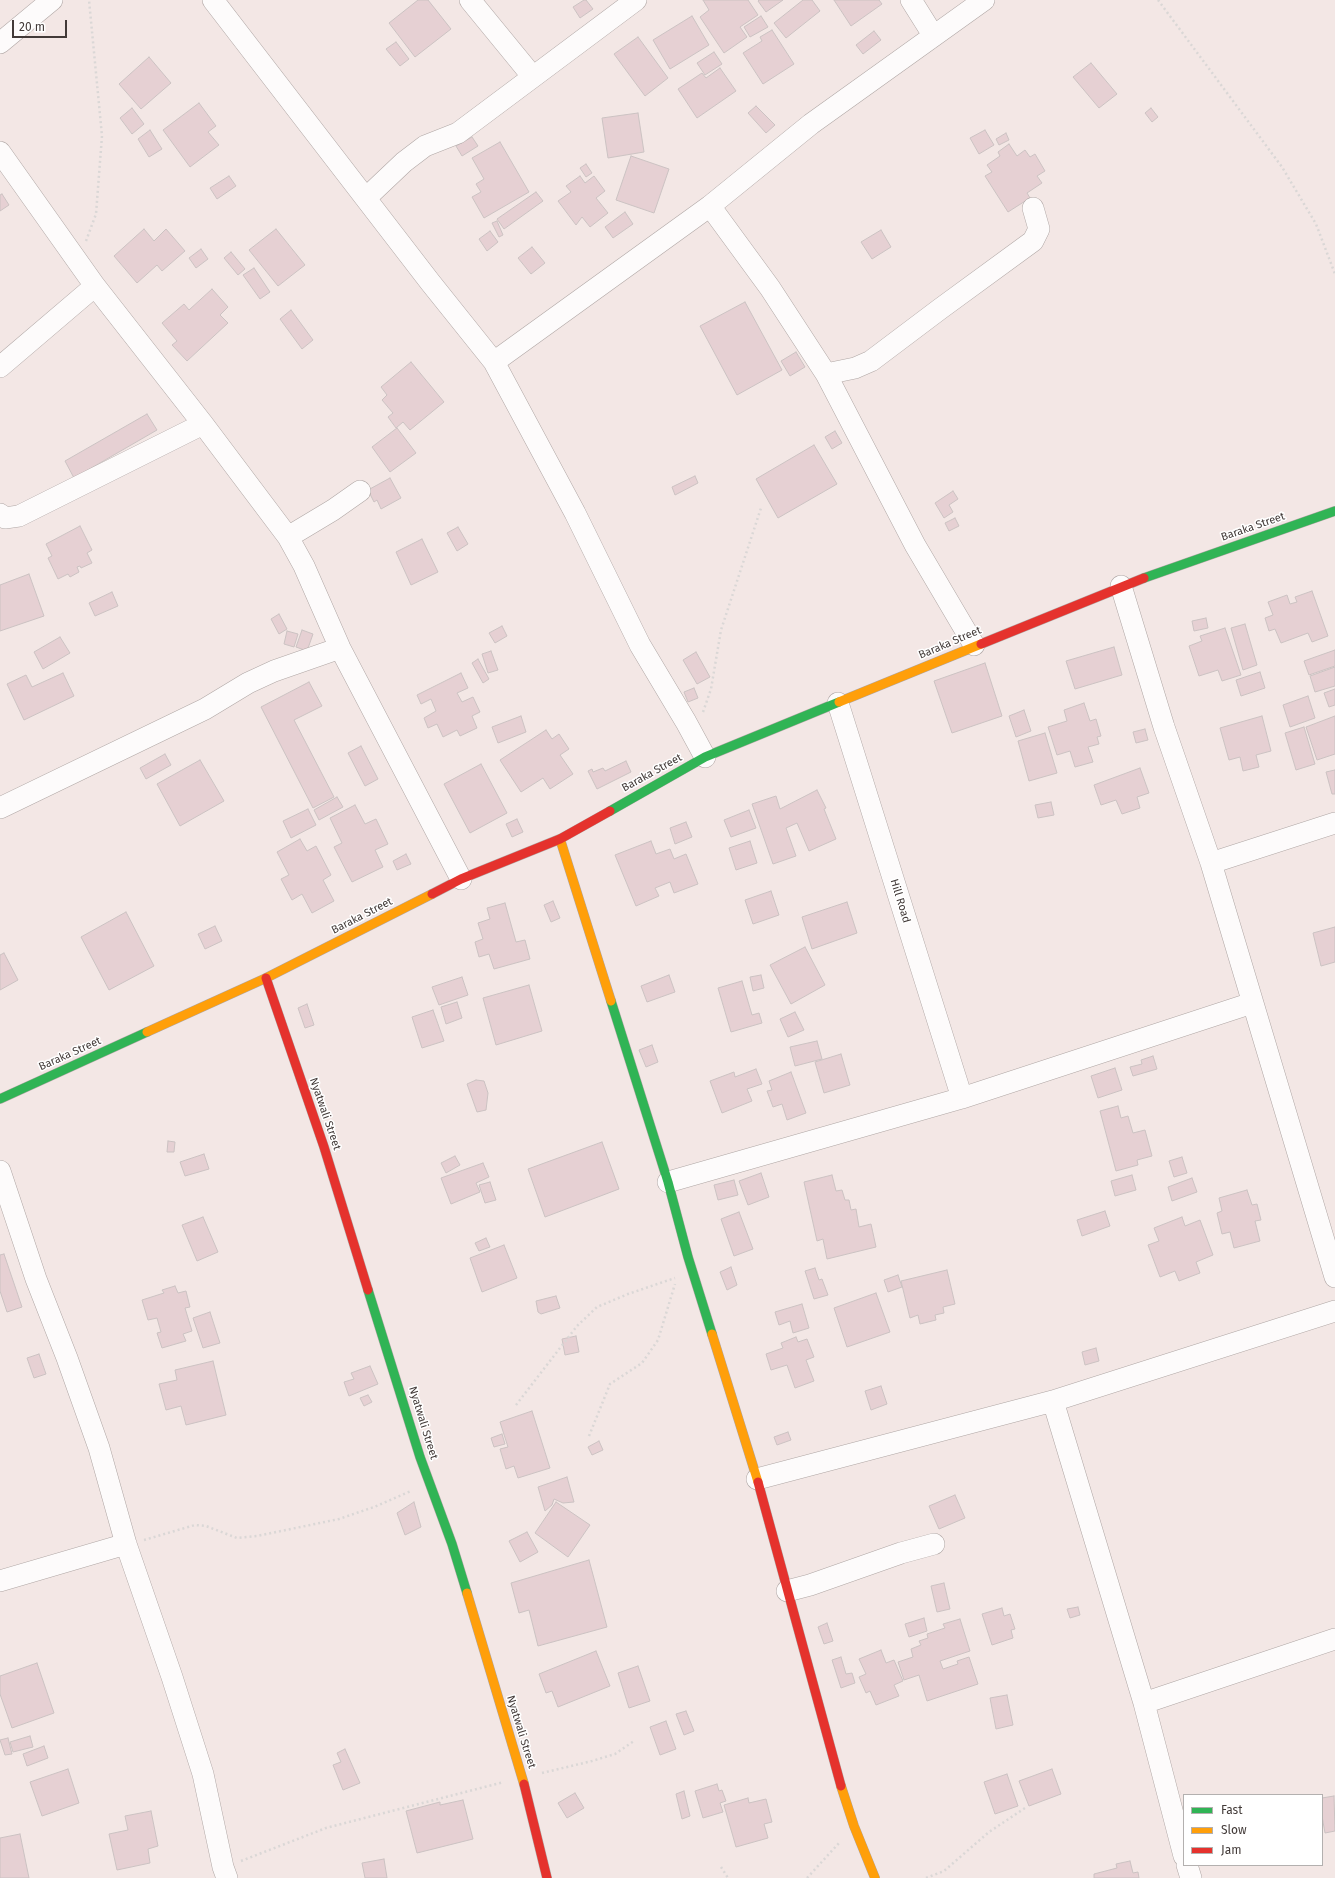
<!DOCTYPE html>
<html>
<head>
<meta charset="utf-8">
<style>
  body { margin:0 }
  #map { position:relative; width:1335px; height:1878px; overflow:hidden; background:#f3e7e5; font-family:"Fira Sans",sans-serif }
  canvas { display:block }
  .legend { position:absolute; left:1183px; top:1794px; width:140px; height:72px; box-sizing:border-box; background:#fff; border:1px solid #b3b0af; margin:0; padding:5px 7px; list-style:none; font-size:12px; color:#423a38 }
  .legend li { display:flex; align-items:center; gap:8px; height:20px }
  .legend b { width:20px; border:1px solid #b3b0af }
  .scale { position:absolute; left:12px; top:20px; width:55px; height:18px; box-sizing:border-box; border:2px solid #423a38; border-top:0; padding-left:5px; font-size:12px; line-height:14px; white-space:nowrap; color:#423a38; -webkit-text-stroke:3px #fff; paint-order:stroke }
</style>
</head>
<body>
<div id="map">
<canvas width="1335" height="1878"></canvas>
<ul class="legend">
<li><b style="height:5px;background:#30b455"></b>Fast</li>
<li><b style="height:5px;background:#ff9f0a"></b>Slow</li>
<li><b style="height:5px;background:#e5322d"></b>Jam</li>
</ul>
<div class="scale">20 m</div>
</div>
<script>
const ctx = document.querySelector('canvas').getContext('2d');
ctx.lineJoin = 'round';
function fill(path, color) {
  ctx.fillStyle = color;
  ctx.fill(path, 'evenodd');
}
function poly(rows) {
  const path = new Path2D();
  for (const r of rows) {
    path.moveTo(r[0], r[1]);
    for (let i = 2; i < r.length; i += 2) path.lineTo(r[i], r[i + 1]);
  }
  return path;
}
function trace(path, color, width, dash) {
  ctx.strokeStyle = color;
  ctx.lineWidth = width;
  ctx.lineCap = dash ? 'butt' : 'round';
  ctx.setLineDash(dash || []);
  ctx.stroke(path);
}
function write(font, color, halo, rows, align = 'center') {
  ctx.font = font + ' "Fira Sans",sans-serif';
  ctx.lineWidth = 3;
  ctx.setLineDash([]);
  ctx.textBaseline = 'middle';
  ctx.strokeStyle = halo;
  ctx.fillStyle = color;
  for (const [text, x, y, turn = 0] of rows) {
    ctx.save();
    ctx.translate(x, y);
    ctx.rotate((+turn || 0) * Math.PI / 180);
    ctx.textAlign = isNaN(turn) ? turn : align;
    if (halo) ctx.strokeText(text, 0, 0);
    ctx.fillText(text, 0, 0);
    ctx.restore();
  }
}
const building = poly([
  [418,0,428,0,451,29,415,57,389,23,418,0],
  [584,0,586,0,593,9,580,18,573,7,584,0],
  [703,0,748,0,758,15,740,27,747,37,724,53,700,17,709,10,703,0],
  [759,0,783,0,766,12,758,1,759,0],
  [803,0,812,0,820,11,786,38,774,23,803,0],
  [834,0,879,0,882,4,851,26,834,0],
  [692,16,709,45,670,69,653,40,692,16],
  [761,16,768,27,750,37,744,27,761,16],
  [772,30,794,64,763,84,743,53,762,41,760,37,772,30],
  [874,31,881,40,863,54,856,45,874,31],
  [638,37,668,78,645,96,614,54,638,37],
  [396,42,409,59,400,66,386,49,396,42],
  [714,52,722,64,705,75,697,63,714,52],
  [149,57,171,83,141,109,119,84,149,57],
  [1091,63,1117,94,1099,108,1073,77,1091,63],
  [720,68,736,91,697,118,678,89,702,73,706,78,720,68],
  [199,103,216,126,208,132,219,145,190,167,163,130,199,103],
  [756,106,775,125,766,133,748,113,756,106],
  [132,108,144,124,132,134,120,118,132,108],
  [1151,108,1158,117,1152,122,1145,113,1151,108],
  [638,113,644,152,608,158,602,118,638,113],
  [150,130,162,149,149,157,138,139,150,130],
  [985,130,994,145,979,154,970,138,985,130],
  [1006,133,1009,140,999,145,996,139,1006,133],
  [472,137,478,146,462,156,456,146,472,137],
  [500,142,529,192,484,218,472,197,481,192,476,184,484,179,472,158,500,142],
  [1009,144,1017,156,1025,150,1030,157,1035,154,1045,171,1037,176,1042,183,1027,193,1030,198,1008,212,985,176,992,172,987,165,1000,156,998,152,1009,144],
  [631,156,669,169,654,213,616,200,631,156],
  [586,164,592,173,586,177,580,168,586,164],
  [229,176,236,186,217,199,210,188,229,176],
  [580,176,585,183,594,176,605,191,596,198,608,213,590,227,582,217,576,225,558,201,571,192,566,186,580,176],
  [536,192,543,201,504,229,497,219,536,192],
  [2,194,9,205,0,211,0,195,2,194],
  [625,212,633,224,613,238,605,227,625,212],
  [497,221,503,235,499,237,492,223,497,221],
  [144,229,154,241,166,229,185,251,162,271,157,265,137,283,114,256,144,229],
  [276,229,305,265,278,286,249,250,276,229],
  [881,230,891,247,872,259,861,242,881,230],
  [490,231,498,242,487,251,479,239,490,231],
  [532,247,545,263,531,274,518,258,532,247],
  [201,249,208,259,196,268,189,258,201,249],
  [231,252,245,269,238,275,224,258,231,252],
  [254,268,270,292,260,299,243,275,254,268],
  [212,289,228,307,220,315,228,323,187,361,172,345,177,341,162,323,184,304,189,310,212,289],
  [745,302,782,370,737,395,700,326,745,302],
  [291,310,313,340,302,349,280,319,291,310],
  [796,352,805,367,790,376,781,361,796,352],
  [411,362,444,402,410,430,403,422,396,428,388,417,393,413,382,400,387,395,381,387,411,362],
  [147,414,157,430,74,478,65,461,147,414],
  [397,428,416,453,390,472,372,447,397,428],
  [835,431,842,443,832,449,825,437,835,431],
  [814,445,837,484,778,518,756,479,814,445],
  [695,476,698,483,675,495,672,487,695,476],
  [390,478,401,498,381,509,377,500,374,502,368,490,390,478],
  [953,491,958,499,949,505,953,512,944,518,935,503,953,491],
  [955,518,959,526,949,531,945,523,955,518],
  [80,526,92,550,87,553,92,563,81,568,80,566,77,567,79,572,70,577,68,574,58,579,48,558,52,556,46,544,80,526],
  [458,527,468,544,457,551,447,533,458,527],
  [422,539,438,572,411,585,396,552,422,539],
  [29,574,44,616,0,631,0,585,29,574],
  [1312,591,1328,636,1312,642,1308,633,1281,643,1275,629,1269,631,1265,618,1273,615,1268,602,1287,595,1290,604,1297,602,1295,597,1312,591],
  [112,592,118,606,95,616,89,603,112,592],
  [279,614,287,629,279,634,271,619,279,614],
  [1206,618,1208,628,1194,631,1192,621,1206,618],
  [1245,624,1257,665,1243,670,1231,628,1245,624],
  [502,626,507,636,495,643,489,633,502,626],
  [1225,628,1241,675,1222,681,1218,670,1199,676,1189,646,1202,641,1200,636,1225,628],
  [302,630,313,634,307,651,296,647,302,630],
  [287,631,298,634,294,647,284,644,287,631],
  [60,637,70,653,43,669,34,652,60,637],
  [1114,647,1122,675,1075,689,1066,661,1114,647],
  [1335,650,1335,666,1309,675,1304,661,1335,650],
  [491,651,498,670,488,673,482,654,491,651],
  [696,652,710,677,697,684,683,660,696,652],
  [478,659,489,679,483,683,472,663,478,659],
  [985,663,1002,716,952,733,934,681,985,663],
  [1335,667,1335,686,1315,692,1310,676,1335,667],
  [1260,672,1265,688,1241,696,1236,680,1260,672],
  [63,673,74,696,24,720,7,684,26,675,32,687,63,673],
  [461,673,468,688,457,693,462,702,473,697,480,712,472,716,477,728,460,736,457,730,443,737,437,724,428,728,424,718,436,711,431,699,421,704,417,695,461,673],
  [309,682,322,706,294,720,334,797,313,808,261,707,309,682],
  [694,688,698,698,688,702,684,692,694,688],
  [1335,689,1335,705,1329,707,1324,693,1335,689],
  [1308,696,1315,718,1290,727,1283,705,1308,696],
  [1084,703,1090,721,1096,719,1101,736,1097,737,1099,744,1088,747,1093,762,1075,767,1070,751,1057,755,1048,727,1067,721,1064,710,1084,703],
  [1024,710,1031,731,1016,737,1009,716,1024,710],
  [521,716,526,732,498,743,492,727,521,716],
  [1262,716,1271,751,1256,755,1259,767,1243,771,1240,757,1229,760,1220,728,1262,716],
  [1335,716,1335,754,1317,760,1306,727,1335,716],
  [1304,727,1315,764,1296,770,1285,733,1304,727],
  [1145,729,1148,740,1136,743,1133,732,1145,729],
  [546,730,552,739,559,734,569,749,560,755,573,774,550,789,543,778,521,792,500,760,546,730],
  [1045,733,1057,773,1029,781,1018,741,1045,733],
  [361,746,378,779,365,786,348,753,361,746],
  [165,754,171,765,146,779,140,768,165,754],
  [200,760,224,801,180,826,157,784,200,760],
  [626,761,631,772,597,789,588,771,592,769,593,772,603,768,605,771,626,761],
  [481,764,507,813,470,833,444,784,481,764],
  [1140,768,1149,793,1137,797,1140,808,1122,814,1116,800,1101,805,1094,785,1140,768],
  [1335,770,1335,794,1332,794,1326,772,1335,770],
  [817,790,826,808,824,809,836,839,809,851,797,823,786,828,796,856,773,864,752,804,776,796,780,809,817,790],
  [337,797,343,807,319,820,314,810,337,797],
  [1051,802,1054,815,1038,818,1035,805,1051,802],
  [355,805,365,824,376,819,388,844,375,850,383,867,352,882,334,847,342,843,330,818,355,805],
  [308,809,316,825,291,838,283,821,308,809],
  [749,810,756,828,731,837,724,820,749,810],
  [517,819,523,832,512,837,506,824,517,819],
  [686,822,692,837,675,844,670,828,686,822],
  [300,839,307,851,316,846,331,875,323,880,334,901,312,913,302,894,292,900,281,879,289,875,277,852,300,839],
  [651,841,656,854,670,849,674,859,686,854,698,884,674,893,670,882,655,888,659,896,636,906,615,855,651,841],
  [750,841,757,863,736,870,729,848,750,841],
  [406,854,411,864,397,870,393,861,406,854],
  [771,891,779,915,753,924,745,900,771,891],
  [553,901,560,918,551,922,544,905,553,901],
  [847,902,857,933,812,949,802,917,847,902],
  [505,903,516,942,525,940,530,959,494,969,489,954,479,957,475,942,483,939,478,923,490,919,487,908,505,903],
  [126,912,154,966,109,990,81,937,126,912],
  [215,926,222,941,205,949,198,934,215,926],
  [1335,927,1335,962,1321,966,1313,933,1335,927],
  [805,947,825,985,791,1004,770,965,805,947],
  [4,953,18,980,0,990,0,955,4,953],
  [669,975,675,992,647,1002,641,986,669,975],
  [761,975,764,988,753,991,750,977,761,975],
  [462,977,468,995,439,1005,432,987,462,977],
  [742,981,752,1015,759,1013,762,1023,731,1032,718,988,742,981],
  [529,985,542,1031,496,1045,483,998,529,985],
  [457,1002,462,1018,446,1024,441,1007,457,1002],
  [307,1004,314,1025,305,1028,298,1008,307,1004],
  [433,1010,444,1041,422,1048,412,1017,433,1010],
  [795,1012,804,1030,788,1037,780,1019,795,1012],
  [817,1041,822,1059,795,1066,790,1047,817,1041],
  [652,1045,658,1062,646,1067,639,1050,652,1045],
  [841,1054,850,1085,824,1093,815,1062,841,1054],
  [1153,1056,1157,1069,1133,1076,1130,1067,1142,1064,1141,1060,1153,1056],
  [1115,1068,1122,1090,1098,1098,1091,1076,1115,1068],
  [756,1069,762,1084,747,1089,752,1101,722,1113,710,1081,734,1072,735,1077,756,1069],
  [791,1072,806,1113,787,1120,782,1104,773,1107,767,1091,772,1090,769,1081,791,1072],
  [476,1080,484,1081,488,1093,486,1110,477,1112,467,1084,476,1080],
  [1118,1106,1121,1118,1128,1116,1133,1133,1145,1130,1152,1156,1137,1160,1138,1165,1116,1171,1100,1111,1118,1106],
  [168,1141,175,1142,174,1152,167,1152,168,1141],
  [602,1142,619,1189,545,1217,528,1169,602,1142],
  [204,1154,209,1169,185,1176,180,1162,204,1154],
  [455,1156,460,1165,446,1173,441,1163,455,1156],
  [1182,1157,1187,1173,1174,1177,1169,1161,1182,1157],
  [483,1163,489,1177,476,1183,480,1192,451,1204,441,1178,483,1163],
  [761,1173,769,1197,748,1205,739,1181,761,1173],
  [832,1175,836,1191,842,1190,845,1200,849,1200,851,1210,856,1209,859,1227,871,1224,876,1247,827,1259,823,1239,817,1241,804,1182,832,1175],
  [1132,1175,1136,1190,1115,1196,1111,1181,1132,1175],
  [1192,1178,1197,1192,1172,1201,1168,1187,1192,1178],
  [734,1180,738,1195,718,1200,714,1185,734,1180],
  [490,1182,496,1200,485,1203,479,1185,490,1182],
  [1247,1190,1252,1205,1257,1204,1261,1220,1255,1221,1260,1241,1234,1248,1230,1232,1222,1234,1217,1213,1222,1211,1219,1198,1247,1190],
  [1105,1211,1110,1226,1082,1236,1077,1220,1105,1211],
  [739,1212,753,1249,734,1256,721,1219,739,1212],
  [203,1217,218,1252,197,1261,182,1225,203,1217],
  [1182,1217,1185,1226,1200,1220,1213,1255,1196,1262,1200,1273,1179,1281,1175,1271,1160,1277,1148,1245,1159,1241,1154,1228,1182,1217],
  [486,1238,490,1247,479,1251,475,1243,486,1238],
  [504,1245,517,1278,482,1292,470,1258,504,1245],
  [4,1254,22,1307,7,1312,0,1291,0,1255,4,1254],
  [731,1267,737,1285,727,1290,720,1272,731,1267],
  [815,1268,819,1280,822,1279,828,1295,814,1299,805,1271,815,1268],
  [947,1270,955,1304,943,1307,944,1313,935,1315,936,1320,920,1324,918,1315,910,1318,901,1281,947,1270],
  [898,1275,902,1287,888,1292,884,1280,898,1275],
  [175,1286,178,1293,186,1291,190,1307,185,1308,192,1331,183,1334,186,1341,162,1348,157,1333,161,1332,157,1318,148,1320,142,1300,164,1293,162,1290,175,1286],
  [876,1293,890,1332,847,1347,834,1308,876,1293],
  [556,1296,560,1308,541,1314,538,1312,536,1301,556,1296],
  [802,1304,809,1328,793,1333,790,1321,779,1325,775,1312,802,1304],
  [210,1312,220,1343,203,1348,193,1318,210,1312],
  [576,1336,579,1352,565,1355,562,1339,576,1336],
  [796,1337,798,1342,807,1339,814,1357,806,1360,814,1381,795,1388,787,1365,771,1370,766,1354,783,1348,781,1343,796,1337],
  [1096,1348,1099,1361,1085,1365,1082,1352,1096,1348],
  [39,1354,46,1374,34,1378,27,1358,39,1354],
  [213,1361,226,1415,186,1425,181,1406,166,1410,159,1384,177,1380,175,1370,213,1361],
  [370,1366,378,1384,349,1396,344,1382,354,1379,351,1373,370,1366],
  [881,1386,887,1404,871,1410,865,1391,881,1386],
  [368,1395,372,1402,364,1406,360,1398,368,1395],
  [532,1411,550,1468,518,1478,514,1466,506,1469,500,1449,508,1447,500,1422,532,1411],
  [788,1432,791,1440,777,1445,774,1437,788,1432],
  [502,1434,505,1444,494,1447,491,1438,502,1434],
  [599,1441,603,1450,592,1455,588,1447,599,1441],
  [567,1477,574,1502,563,1503,554,1499,552,1505,545,1511,538,1487,567,1477],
  [955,1495,965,1518,939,1529,929,1506,955,1495],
  [414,1502,421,1527,405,1535,397,1513,414,1502],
  [556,1502,590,1525,568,1557,535,1533,556,1502],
  [527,1532,538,1552,520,1562,509,1541,527,1532],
  [589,1560,607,1627,538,1646,529,1610,519,1613,511,1583,589,1560],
  [944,1583,950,1609,937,1612,931,1586,944,1583],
  [1078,1607,1080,1615,1070,1618,1067,1609,1078,1607],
  [1002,1608,1004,1616,1010,1614,1015,1629,1011,1630,1013,1638,992,1645,982,1614,1002,1608],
  [924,1618,927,1631,909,1637,905,1624,924,1618],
  [960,1619,970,1651,940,1661,943,1669,958,1664,957,1661,969,1657,978,1684,927,1701,919,1675,904,1680,898,1662,913,1657,911,1649,921,1645,919,1641,928,1638,927,1634,945,1628,943,1624,960,1619],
  [827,1623,833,1641,824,1644,818,1627,827,1623],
  [881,1650,886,1663,894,1660,903,1681,894,1685,899,1696,876,1705,870,1691,866,1693,859,1677,866,1674,859,1659,881,1650],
  [596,1651,610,1686,558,1707,552,1691,546,1693,539,1674,596,1651],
  [841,1657,846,1674,852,1673,855,1683,841,1688,832,1660,841,1657],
  [37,1663,54,1713,12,1728,0,1694,0,1676,37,1663],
  [638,1666,650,1701,629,1708,618,1673,638,1666],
  [1007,1695,1013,1725,996,1729,990,1698,1007,1695],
  [686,1711,694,1731,684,1735,676,1714,686,1711],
  [666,1721,676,1749,660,1755,650,1727,666,1721],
  [30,1736,33,1747,13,1752,10,1742,30,1736],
  [8,1738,12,1754,5,1755,0,1740,8,1738],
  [44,1746,48,1758,27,1766,23,1754,44,1746],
  [345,1749,360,1783,343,1790,333,1765,341,1762,337,1753,345,1749],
  [68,1769,79,1803,42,1816,30,1782,68,1769],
  [1052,1769,1061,1794,1029,1806,1019,1781,1052,1769],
  [1007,1774,1018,1806,995,1814,984,1782,1007,1774],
  [717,1784,719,1791,722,1790,726,1801,720,1803,723,1812,703,1818,695,1791,717,1784],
  [684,1791,690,1816,682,1819,676,1794,684,1791],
  [575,1793,584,1808,567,1818,558,1803,575,1793],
  [1334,1796,1335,1831,1325,1833,1322,1816,1322,1798,1334,1796],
  [748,1798,749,1803,766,1799,772,1822,764,1824,768,1838,736,1847,724,1805,748,1798],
  [463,1800,473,1839,417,1853,406,1811,440,1802,440,1805,463,1800],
  [151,1811,158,1846,148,1849,150,1863,117,1870,109,1834,128,1830,125,1816,151,1811],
  [20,1834,29,1878,0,1878,0,1838,20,1834],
  [384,1859,387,1878,365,1878,362,1863,384,1859],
  [1130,1861,1133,1873,1138,1872,1139,1878,1094,1878,1094,1874,1117,1868,1116,1864,1130,1861]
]);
fill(building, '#e6d0d3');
trace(building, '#cbc2c2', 1);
const street = poly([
  [213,0,430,282,494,362,575,513,640,645,686,722,705,757],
  [470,0,533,77],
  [911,0,933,35],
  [0,43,52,0],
  [0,152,95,286,203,424,288,537,304,566,340,648,461,879],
  [366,198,404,162,425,146,458,133,636,0],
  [710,206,770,288,826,374,915,545,974,645],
  [494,362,710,206,811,124,984,0],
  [0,367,95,286],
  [826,374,855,368,871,361,940,309,1033,241,1039,229,1033,208],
  [0,514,5,518,19,516,203,424],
  [288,537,333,510,360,491],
  [1121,586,1164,727,1211,863,1335,1277],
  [838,703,962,1098],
  [0,808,205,709,248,683,274,671,340,648],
  [1211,863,1335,823],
  [0,1171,36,1279,67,1358,99,1448,126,1544,172,1677,203,1774,223,1867,227,1878],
  [668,1182,962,1098,1252,1003],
  [1053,1401,1144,1703,1184,1856],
  [757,1479,1053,1401,1335,1311],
  [0,1581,126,1544],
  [787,1591,810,1585,901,1553,934,1544],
  [1144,1703,1335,1639],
  [1187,1865,1191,1878]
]);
const fast = poly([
  [1144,578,1335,511],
  [610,811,705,757,839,702],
  [611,1001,668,1182,688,1257,712,1334],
  [0,1099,147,1032],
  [368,1290,420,1457,452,1544,467,1593]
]);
const slow = poly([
  [839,702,981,644],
  [560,839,611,1001],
  [147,1032,266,978,432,894],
  [712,1334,758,1482],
  [467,1593,524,1784],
  [841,1786,854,1826,875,1878]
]);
const jam = poly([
  [981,644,1144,578],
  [432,894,461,879,560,839,610,811],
  [266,978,324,1147,368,1290],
  [758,1482,841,1786],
  [524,1784,547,1878]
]);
trace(street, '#afa6a4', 22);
trace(fast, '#afa6a4', 10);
trace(slow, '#afa6a4', 10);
trace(jam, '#afa6a4', 10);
trace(poly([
  [1158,0,1282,167,1316,224,1335,274],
  [86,241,96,214,102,136,89,0],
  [703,712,711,689,721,630,761,508],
  [516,1405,577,1326,597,1307,628,1294,675,1278],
  [589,1436,610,1384,642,1363,658,1340,675,1284],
  [144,1540,195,1525,206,1526,237,1538,257,1536,339,1519,374,1507,411,1491],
  [542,1773,592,1761,615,1754,634,1741],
  [241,1861,326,1828,504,1782],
  [721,1867,728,1878],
  [807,1878,839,1843],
  [926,1878,944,1871,989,1832,1025,1808]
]), '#dad7d6', 2.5, [2, 3]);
trace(street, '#fdfbfb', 21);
trace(fast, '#30b455', 9);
trace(slow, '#ff9f0a', 9);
trace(jam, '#e5322d', 9);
write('11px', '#423a38', '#fff', [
  ["Baraka Street",1253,527,-19],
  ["Baraka Street",950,643,-23],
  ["Baraka Street",652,773,-29],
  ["Hill Road",900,901,73],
  ["Baraka Street",362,916,-27],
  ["Baraka Street",70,1054,-24],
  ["Nyatwali Street",325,1114,71],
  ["Nyatwali Street",423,1423,73],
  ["Nyatwali Street",521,1732,73]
]);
</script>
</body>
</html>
